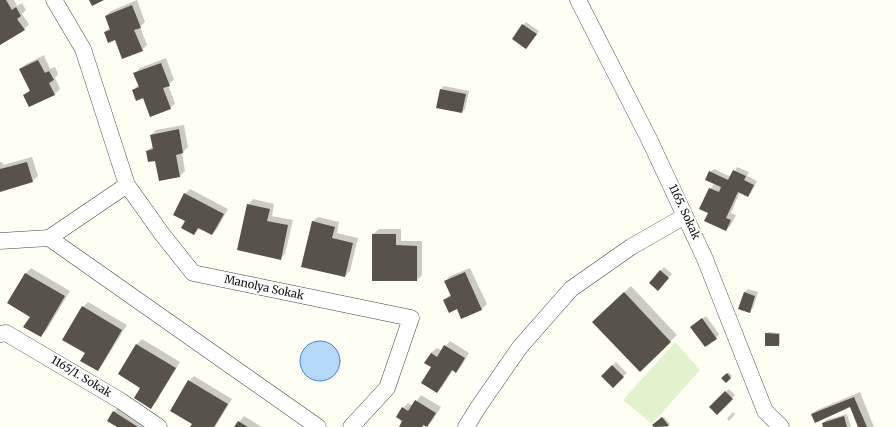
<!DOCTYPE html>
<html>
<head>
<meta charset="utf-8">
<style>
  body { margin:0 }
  canvas { display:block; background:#fffef2 }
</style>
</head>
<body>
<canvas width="896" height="427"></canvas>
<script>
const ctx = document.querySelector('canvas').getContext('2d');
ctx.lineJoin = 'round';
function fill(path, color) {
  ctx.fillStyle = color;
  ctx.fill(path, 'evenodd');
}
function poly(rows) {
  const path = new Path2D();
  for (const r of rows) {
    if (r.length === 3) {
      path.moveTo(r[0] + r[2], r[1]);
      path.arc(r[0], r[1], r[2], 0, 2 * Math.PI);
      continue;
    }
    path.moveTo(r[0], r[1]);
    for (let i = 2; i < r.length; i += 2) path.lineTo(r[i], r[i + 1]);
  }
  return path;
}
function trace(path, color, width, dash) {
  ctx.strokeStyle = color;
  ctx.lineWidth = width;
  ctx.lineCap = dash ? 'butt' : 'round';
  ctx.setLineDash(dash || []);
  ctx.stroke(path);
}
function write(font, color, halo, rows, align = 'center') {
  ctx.font = font + ' Merriweather,serif';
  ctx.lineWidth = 4;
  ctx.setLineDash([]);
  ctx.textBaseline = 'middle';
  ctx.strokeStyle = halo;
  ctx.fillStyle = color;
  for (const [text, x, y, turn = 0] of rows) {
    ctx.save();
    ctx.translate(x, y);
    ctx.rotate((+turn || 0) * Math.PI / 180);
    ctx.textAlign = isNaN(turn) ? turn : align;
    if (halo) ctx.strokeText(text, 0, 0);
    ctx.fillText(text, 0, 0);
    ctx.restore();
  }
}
fill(poly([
  [675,342,700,370,652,424,623,400]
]), '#e1f3cc');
const water = poly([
  [320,361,20]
]);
fill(water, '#b4d9f9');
trace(water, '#3886d4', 1);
fill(poly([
  [0,0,14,0,17,6,22,3,26,10,22,14,29,24,24,29,0,43],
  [137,0,145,22,140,27,147,45,142,50,115,39,105,32,110,27,106,16,111,11],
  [526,22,539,31,526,48,523,25],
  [44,55,50,69,55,67,58,74,55,78,60,89,55,94,30,106,24,95,30,90,21,69,26,64],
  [166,58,174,80,168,85,175,103,170,109,144,97,133,90,139,84,135,73,140,68],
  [444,86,469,91,465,109,462,112,441,89],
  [184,125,188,147,182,153,185,171,180,176,160,180,156,160,147,151,153,146,151,135,156,130],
  [32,157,38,176,32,181,0,191,0,162,2,162,3,165],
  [737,167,749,172,747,176,757,181,751,193,748,196,740,192,731,213,736,215,731,225,726,230,709,213,710,189,715,183,710,172,714,169,731,177],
  [190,189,228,209,217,229,212,234,200,228,194,234,186,220,185,194],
  [253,199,274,204,272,216,293,220,285,254,280,259,248,205],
  [318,217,339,222,337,233,358,238,350,271,345,276,312,222],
  [379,229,401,229,401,241,422,241,422,275,417,280,373,234],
  [664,267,672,274,658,289,650,283],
  [31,268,70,291,46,331,40,336,31,316,9,303,26,273],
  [470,268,487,304,482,309,457,308,444,300,451,294,445,282,450,276],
  [631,286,677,335,640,371,593,322],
  [748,289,758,292,753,308,749,312,739,308,745,292],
  [88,302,127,325,102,365,97,370,86,353,83,307],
  [706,316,719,334,716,338,691,327],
  [768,332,780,333,780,343,779,345,766,334],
  [142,339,180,362,156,402,151,407,142,387,119,374,137,344],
  [450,341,469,353,461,367,456,372,453,370,442,387,437,392,432,366,431,353,437,348,442,351],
  [616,362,627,373,613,386,603,376],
  [729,372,732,376,726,381,723,378],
  [194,376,232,399,215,427,192,427,194,424,189,381],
  [729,389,735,395,717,414,710,407],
  [860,392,874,427,859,427,850,406,812,415,817,410],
  [421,395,441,407,432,421,427,426,424,424,423,427,400,427,404,421,403,408,408,403,413,406],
  [119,407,151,427,118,427,113,412],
  [733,412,735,414,729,421,727,419],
  [847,414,851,427,824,427,823,423,826,420],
  [244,416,262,427,235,427],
  [664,417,670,424,667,427,656,427,654,425]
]), '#0003');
fill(poly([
  [0,0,6,0,12,10,16,7,21,16,17,19,25,30,0,45],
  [89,0,104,0,92,6],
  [132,5,141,28,134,30,143,51,122,59,115,40,108,43,104,32,110,30,105,16],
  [522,24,537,34,526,49,512,39],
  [38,60,45,73,49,71,54,80,49,83,55,95,29,107,23,95,30,91,19,69],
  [161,63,170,86,163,88,171,109,150,117,143,98,136,101,132,90,139,87,133,73],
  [440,89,466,94,462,113,436,108],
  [179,129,183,153,176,155,180,177,159,181,155,161,148,162,146,151,153,149,150,135],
  [27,162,33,182,0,192,0,169],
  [733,170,746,176,744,180,754,185,748,197,738,192,726,218,731,220,726,231,704,221,708,213,699,209,709,188,719,192,721,187,705,180,709,171,728,180],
  [184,193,224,214,212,235,198,228,194,235,181,228,185,221,173,215],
  [247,204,270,209,267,221,288,225,281,260,237,250],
  [312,221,335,227,332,238,353,243,345,277,301,267],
  [372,234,396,234,396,245,417,246,417,281,372,281],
  [660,270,669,278,658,291,649,283],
  [465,272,482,310,461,319,457,309,449,313,443,300,451,296,444,281],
  [25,273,65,296,41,337,23,327,30,317,7,303],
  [624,292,671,342,640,372,592,322],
  [744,292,755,296,750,313,738,309],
  [82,306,122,330,98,371,80,361,85,353,62,340],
  [702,318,717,339,705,347,690,327],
  [765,333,779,334,779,346,765,346],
  [136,344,176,368,151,409,134,398,140,388,118,374],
  [444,345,465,358,456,373,452,370,437,393,421,383,431,367,424,363,431,353,437,357],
  [612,365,624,377,613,388,601,376],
  [727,373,731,378,726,383,721,378],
  [188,380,228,404,214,427,190,427,192,424,170,411],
  [725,391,733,399,717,415,709,407],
  [854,397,867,427,858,427,850,407,815,423,811,414],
  [415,400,436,413,427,427,423,425,422,427,399,427,402,421,396,417,402,407,408,411],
  [113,411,138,427,117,427,107,421],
  [844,416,847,427,823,427,822,423],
  [662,417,669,426,654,427,652,425],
  [238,421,248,427,234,427]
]), '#59524b');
const minor = poly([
  [54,0,83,49,127,185,162,234,193,273,411,318,387,388,351,427],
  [578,0,649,139,705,259,765,411,781,427],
  [49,238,318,427],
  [0,241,49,238,127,185],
  [0,334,6,333,121,401,159,427],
  [466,427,479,406,520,347,571,289,631,247,685,216]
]);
trace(minor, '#434343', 17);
trace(minor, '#fff', 16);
write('11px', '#101010', '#fff', [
  ["1165. Sokak",684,212,65],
  ["Manolya Sokak",264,288,12],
  ["1165/1. Sokak",81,377,31]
]);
</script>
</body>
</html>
